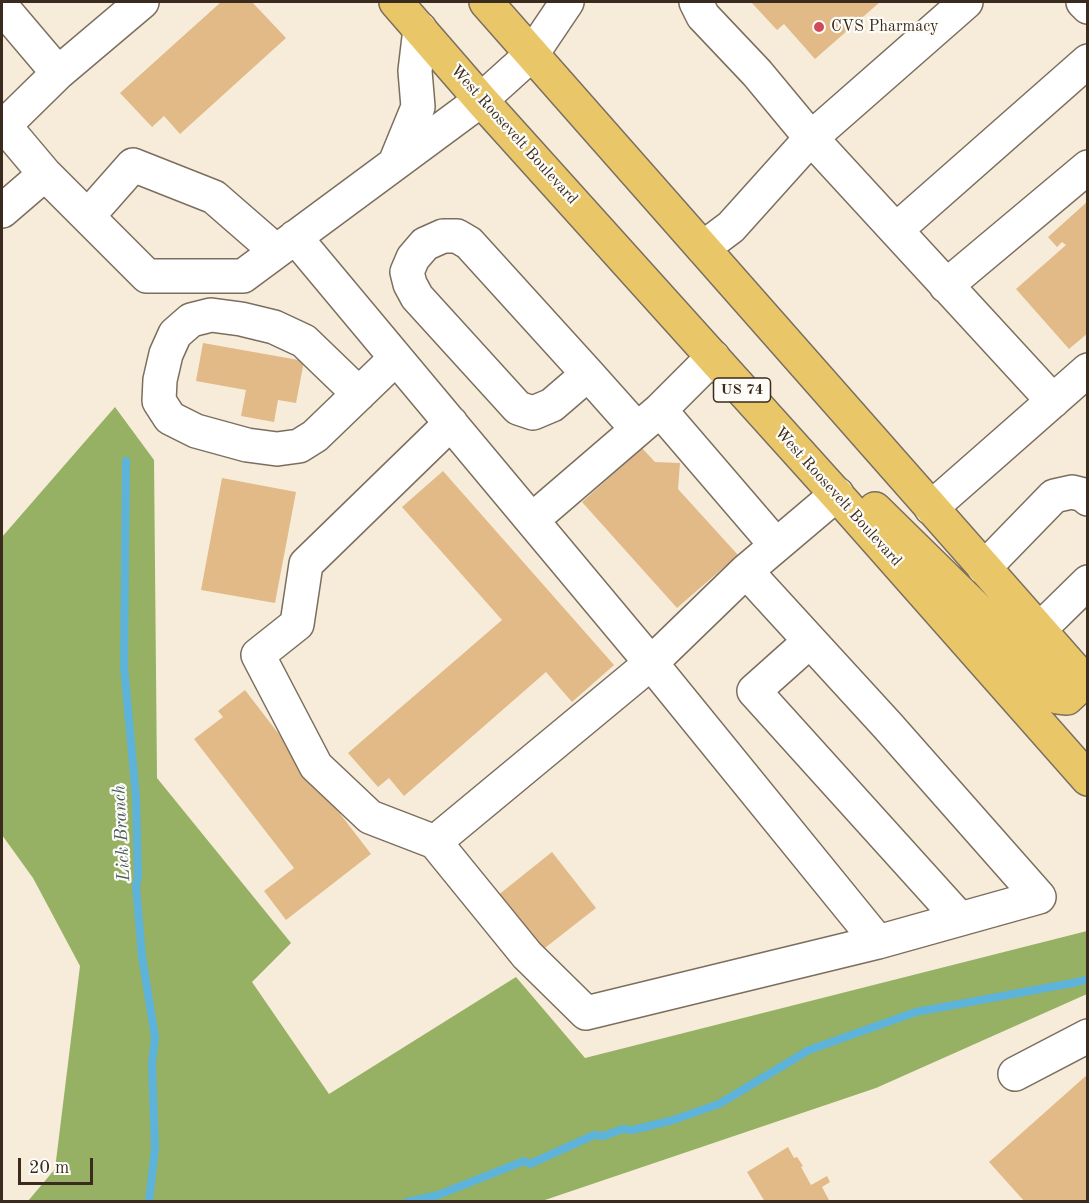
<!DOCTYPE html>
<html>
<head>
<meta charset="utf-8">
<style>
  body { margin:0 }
  #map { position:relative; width:1089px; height:1203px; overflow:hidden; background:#f6ecd9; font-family:"Old Standard TT",serif }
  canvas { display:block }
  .frame { position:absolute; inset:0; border:3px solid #3b2a1e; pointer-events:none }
  .scale { position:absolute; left:18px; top:1158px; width:75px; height:27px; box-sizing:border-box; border:3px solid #3b2a1e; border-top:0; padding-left:8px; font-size:18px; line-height:21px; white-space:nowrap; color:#3b2a1e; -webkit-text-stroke:4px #fdfcf7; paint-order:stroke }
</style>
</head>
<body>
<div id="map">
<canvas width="1089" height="1203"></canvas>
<div class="frame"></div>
<div class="scale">20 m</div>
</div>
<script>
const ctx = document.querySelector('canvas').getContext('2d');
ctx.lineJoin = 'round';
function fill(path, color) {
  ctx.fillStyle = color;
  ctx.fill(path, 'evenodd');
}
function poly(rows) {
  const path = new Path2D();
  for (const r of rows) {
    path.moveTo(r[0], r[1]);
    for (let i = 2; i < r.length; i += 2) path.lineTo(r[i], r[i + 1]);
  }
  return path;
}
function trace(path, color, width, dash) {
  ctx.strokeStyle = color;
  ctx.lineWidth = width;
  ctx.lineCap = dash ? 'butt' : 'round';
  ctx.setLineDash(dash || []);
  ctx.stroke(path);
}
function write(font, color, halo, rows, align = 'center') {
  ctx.font = font + ' "Old Standard TT",serif';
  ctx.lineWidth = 4.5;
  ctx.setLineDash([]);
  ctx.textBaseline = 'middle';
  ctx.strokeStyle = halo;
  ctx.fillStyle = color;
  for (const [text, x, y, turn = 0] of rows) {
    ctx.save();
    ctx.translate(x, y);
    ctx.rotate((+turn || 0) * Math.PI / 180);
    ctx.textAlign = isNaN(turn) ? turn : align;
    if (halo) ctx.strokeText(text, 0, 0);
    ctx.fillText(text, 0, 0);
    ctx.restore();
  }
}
fill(poly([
  [115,407,154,460,157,778,291,943,252,982,329,1094,516,977,585,1058,1087,931,1087,994,876,1088,542,1201,28,1201,55,1169,80,966,33,878,2,835,2,537]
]), '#96b163');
trace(poly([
  [126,461,124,666,136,797,138,877,136,886,142,956,155,1037,152,1064,155,1148,149,1202],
  [407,1202,438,1195,524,1161,530,1164,594,1135,603,1136,623,1129,632,1130,670,1121,719,1104,809,1050,916,1012,1078,982,1088,979]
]), '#5db3d9', 8);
fill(poly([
  [221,2,252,2,286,38,180,134,164,116,152,127,120,93],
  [751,2,880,2,815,59,784,24,777,30],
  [1088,201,1088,333,1069,349,1016,289,1066,245,1062,242,1057,247,1048,237],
  [203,343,304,361,296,403,278,400,274,422,241,416,246,390,196,381],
  [642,448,655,462,680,463,678,489,738,555,677,608,582,502],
  [443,471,614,665,572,702,546,672,404,796,389,778,378,787,348,753,502,620,402,507],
  [222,478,296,492,275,603,201,590],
  [245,690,371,854,286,920,264,891,294,868,194,739,223,717,218,711],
  [552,852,596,908,541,951,497,896],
  [1088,1074,1088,1202,1025,1202,989,1162],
  [788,1147,794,1158,797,1157,803,1166,801,1167,811,1185,827,1176,830,1182,822,1187,830,1202,765,1202,747,1172]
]), '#e2ba88');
const minor = poly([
  [696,2,703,16,757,73,811,138,1053,401],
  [1083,2,1088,7],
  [2,7,58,73,4,126],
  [58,73,142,2],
  [2,123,45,174],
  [395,163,418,107,415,71,420,29],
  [2,211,45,174,147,276,243,276,481,100,532,54,567,2],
  [88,216,133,165,214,197,276,251],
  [896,230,1088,61],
  [295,237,651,663,878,942,1039,897,888,726,746,571,837,494],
  [703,248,731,227,811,138,966,2],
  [946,286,1088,167],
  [588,374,552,405,533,413,518,408,417,297,410,284,407,272,413,258,425,244,443,236,457,236,469,243,588,374,637,429],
  [359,394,304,341,274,327,241,319,211,315,191,320,175,334,166,354,160,380,159,401,170,418,196,431,247,445,277,449,299,446,315,436,396,358],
  [660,410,776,545],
  [451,423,306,564,297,624,258,655,316,766,370,817,435,842,527,955,586,1013,878,942],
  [931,508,1088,370],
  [532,520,660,410,713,357],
  [984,568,1054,496,1072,492,1084,495,1088,499],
  [1039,630,1088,582],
  [810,641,754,691,960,919],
  [435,842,651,663,746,571],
  [1015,1074,1088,1036]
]);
const highway = poly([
  [396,2,481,100,845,504,1088,779],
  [486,2,1088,685],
  [875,509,981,613,1058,697,1067,698,1084,682]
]);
trace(minor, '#7c6e5f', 36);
trace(highway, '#7c6e5f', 36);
trace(minor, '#fff', 33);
trace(highway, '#e9c769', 33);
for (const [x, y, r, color] of [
  [819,27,6,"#d1495b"]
]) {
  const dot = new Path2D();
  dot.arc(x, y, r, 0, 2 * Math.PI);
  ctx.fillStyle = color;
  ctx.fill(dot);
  trace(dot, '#fdfcf7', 2);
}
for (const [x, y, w] of [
  [742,390,57]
]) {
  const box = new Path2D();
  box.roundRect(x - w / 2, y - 12, w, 24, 4.5);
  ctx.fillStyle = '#fdfcf7';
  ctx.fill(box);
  trace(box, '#3b2a1e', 1.5);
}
write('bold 15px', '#3b2a1e', null, [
  ["US 74",742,390]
]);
write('16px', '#3b2a1e', '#fdfcf7', [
  ["CVS Pharmacy",831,27]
], 'left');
write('16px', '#3b2a1e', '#fdfcf7', [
  ["West Roosevelt Boulevard",514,135,48],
  ["West Roosevelt Boulevard",838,497,48]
]);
write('italic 18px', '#475a5f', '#fdfcf7', [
  ["Lick Branch",122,833,-93]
]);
</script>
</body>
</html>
